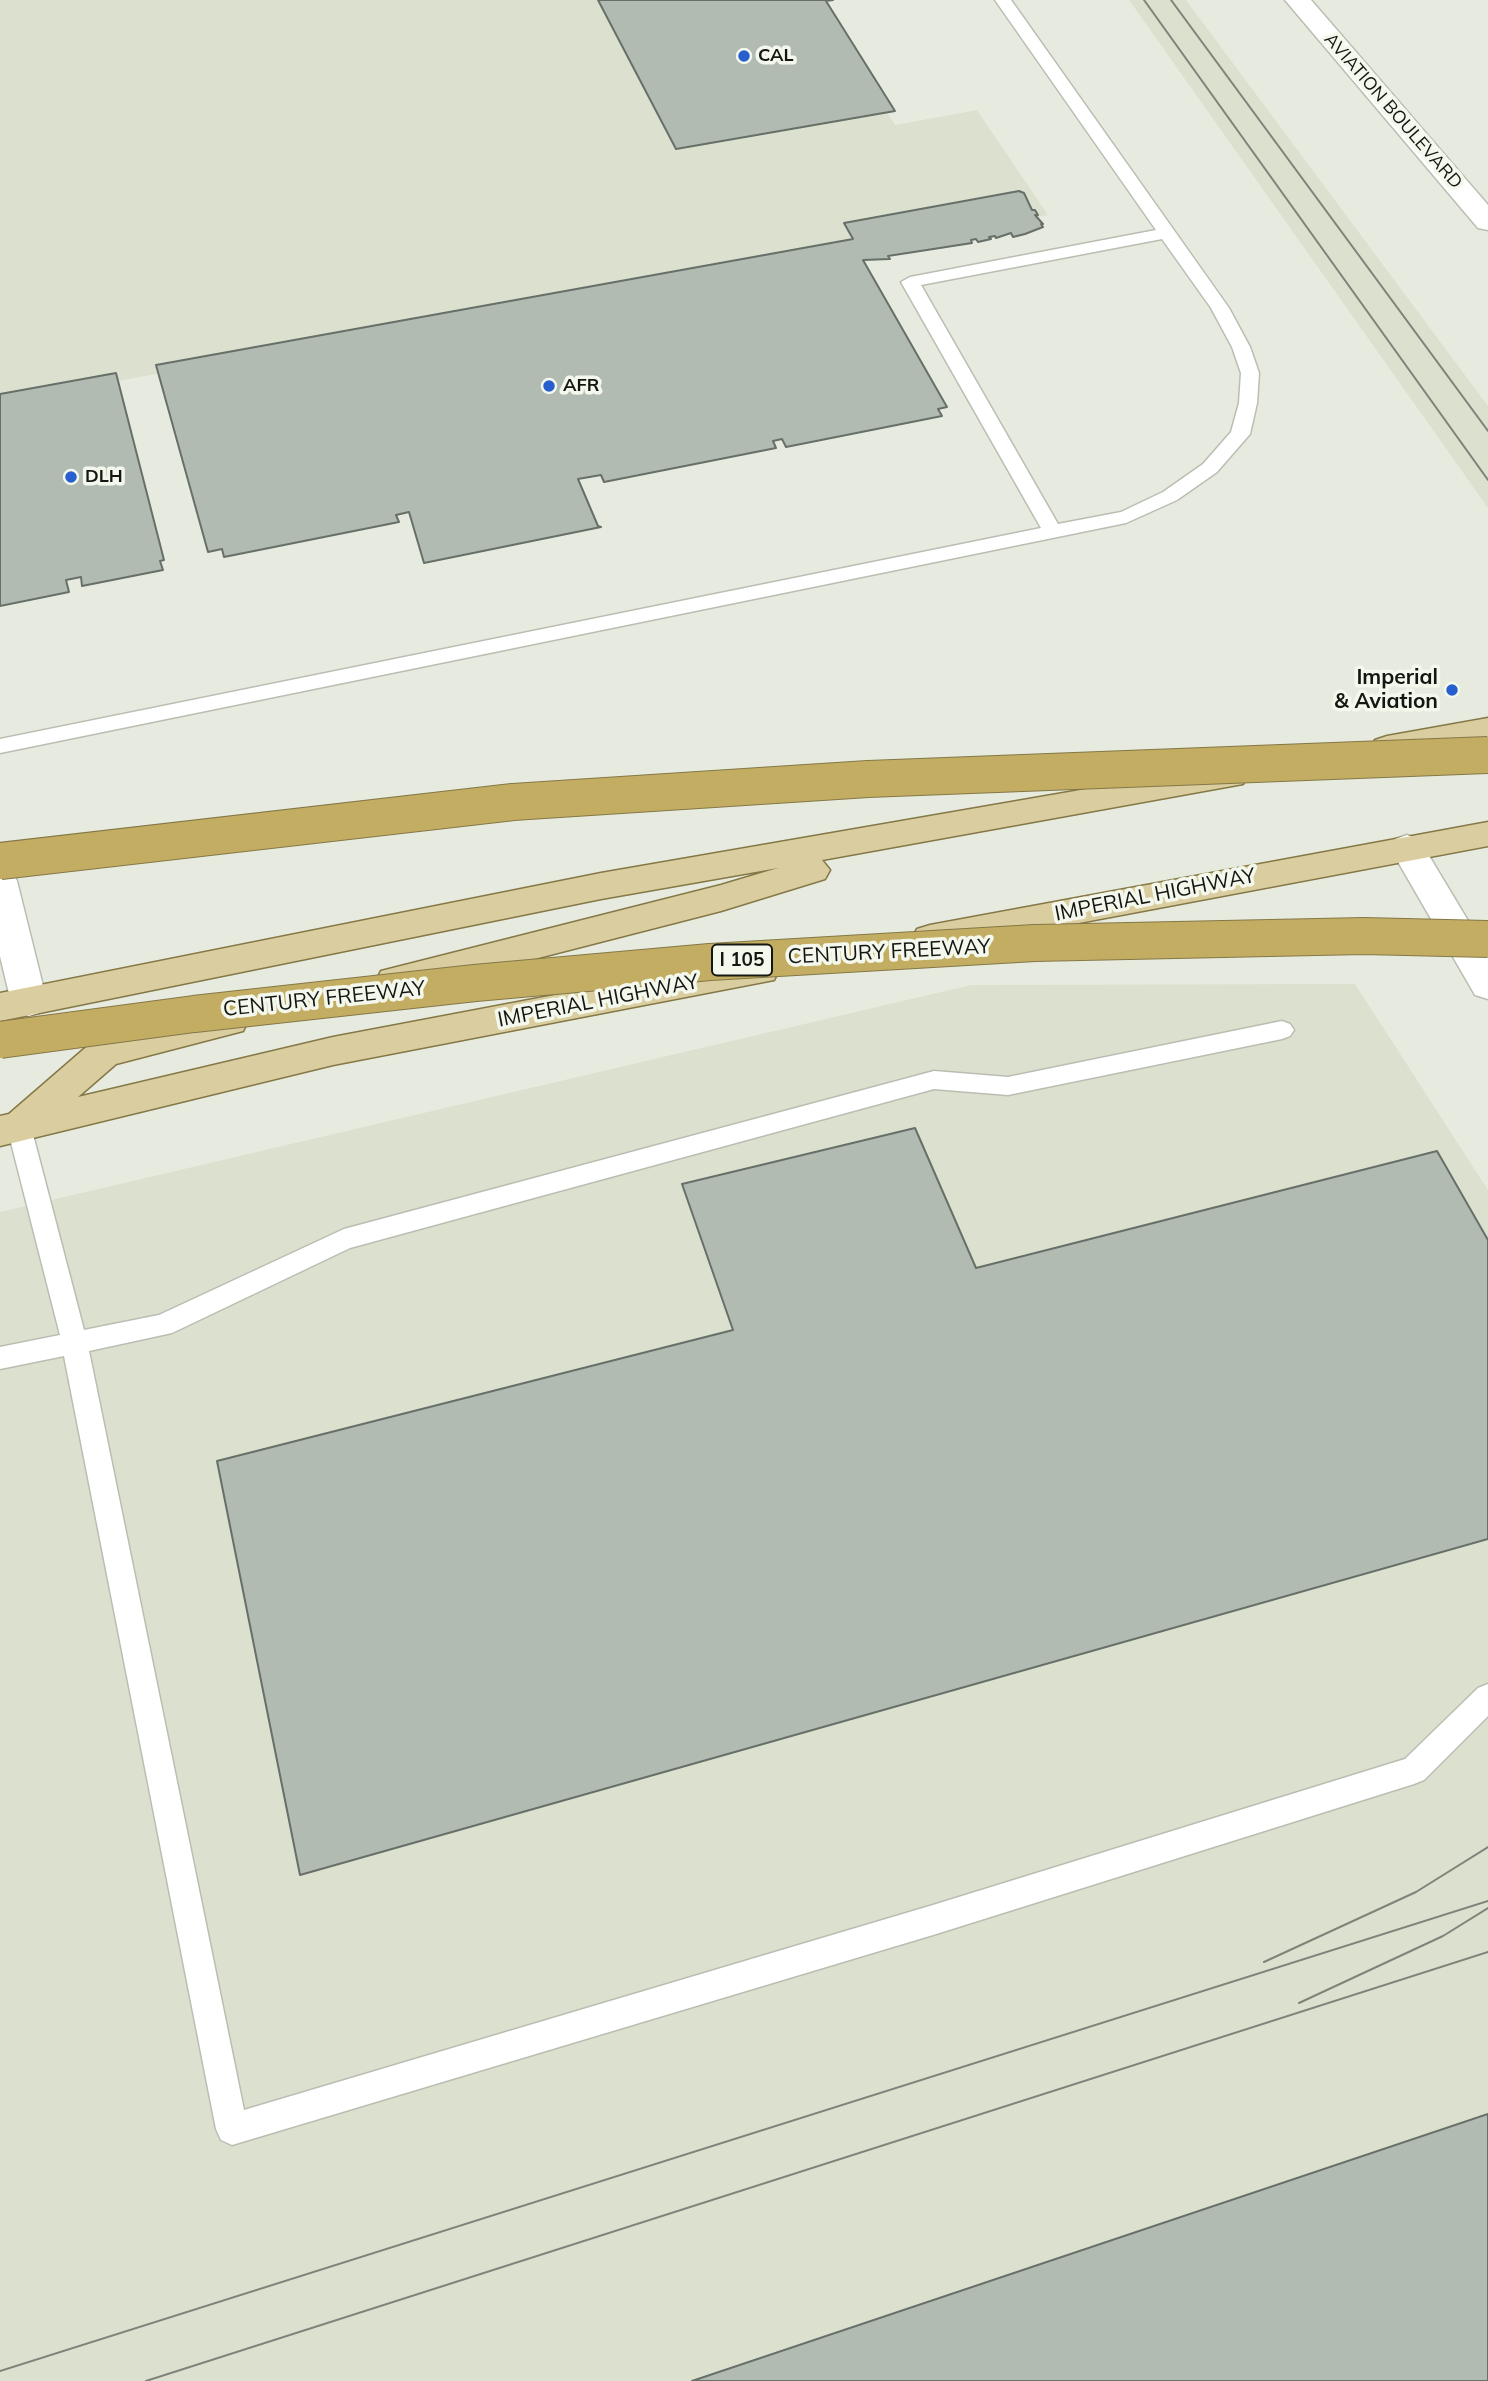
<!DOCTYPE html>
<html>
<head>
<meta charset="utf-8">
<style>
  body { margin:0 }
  canvas { display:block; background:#e7ebdf }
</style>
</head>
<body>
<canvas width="1488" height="2381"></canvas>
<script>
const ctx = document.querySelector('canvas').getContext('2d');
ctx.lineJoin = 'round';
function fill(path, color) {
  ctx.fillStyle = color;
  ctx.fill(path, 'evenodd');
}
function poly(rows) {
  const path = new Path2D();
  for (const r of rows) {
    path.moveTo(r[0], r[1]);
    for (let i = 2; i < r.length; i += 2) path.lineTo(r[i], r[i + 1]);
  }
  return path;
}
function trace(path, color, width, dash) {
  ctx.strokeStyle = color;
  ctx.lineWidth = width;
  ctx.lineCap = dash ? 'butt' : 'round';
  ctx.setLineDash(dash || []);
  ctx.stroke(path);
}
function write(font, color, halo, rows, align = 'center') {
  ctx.font = font + ' Mulish,sans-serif';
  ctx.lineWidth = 7;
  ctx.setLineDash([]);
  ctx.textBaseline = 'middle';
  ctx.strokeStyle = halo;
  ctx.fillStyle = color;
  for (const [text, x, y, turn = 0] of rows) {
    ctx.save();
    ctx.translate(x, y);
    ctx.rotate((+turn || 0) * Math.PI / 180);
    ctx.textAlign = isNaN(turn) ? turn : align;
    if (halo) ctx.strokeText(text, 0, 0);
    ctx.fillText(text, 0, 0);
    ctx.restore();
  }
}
fill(poly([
  [0,0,817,0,895,125,977,110,1048,215,0,402],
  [1129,0,1186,0,1488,406,1488,508],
  [1355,984,1488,1190,1488,2381,0,2381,0,1212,971,985]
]), '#dbe1ce');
const building = poly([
  [598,0,833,0,826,1,895,111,676,149,598,0],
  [1019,191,1024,193,1032,210,1035,210,1038,215,1035,215,1043,224,1041,224,1043,227,1025,234,1013,237,1011,233,996,238,995,236,989,237,991,239,978,242,976,239,971,240,972,243,888,256,890,259,863,260,947,407,938,409,942,416,786,447,782,439,773,441,776,448,604,482,601,475,578,479,598,526,601,527,424,563,409,512,396,515,399,522,224,557,222,549,208,552,156,365,853,239,844,223,1019,191],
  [116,373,164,560,160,561,163,570,82,586,81,577,66,580,69,592,0,606,0,394,116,373],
  [915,1128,976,1268,1437,1151,1488,1240,1488,1539,300,1875,217,1461,733,1330,682,1184,915,1128],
  [1488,2114,1488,2381,692,2381,1488,2114]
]);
fill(building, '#b1bbb2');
trace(building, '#677068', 2);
const service = poly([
  [995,0,1011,0,1229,308,1250,347,1259,373,1257,403,1250,434,1217,472,1177,500,1126,523,0,753,0,739,1041,528,901,282,910,277,1156,230,995,0],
  [1162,239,1211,308,1232,347,1241,373,1239,403,1231,432,1203,464,1163,492,1121,512,1058,524,921,285,1162,239],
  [1282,1021,1290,1024,1294,1030,1290,1036,1282,1039,1008,1095,934,1089,350,1248,172,1333,89,1351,244,2110,933,1905,1405,1759,1478,1688,1488,1684,1488,1716,1424,1780,1414,1784,933,1935,232,2145,221,2140,216,2129,64,1356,0,1369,0,1347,60,1335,7,1127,10,1120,19,1117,28,1120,31,1127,84,1330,159,1315,344,1229,934,1071,1008,1077,1282,1021]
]);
const minor = poly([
  [1407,835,1419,839,1488,954,1488,999,1475,995,1390,848,1395,839,1407,835],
  [0,868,12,872,17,881,47,1002,42,1012,29,1016,16,1012,11,1002,0,956,0,868]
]);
const secondary = poly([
  [1285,0,1311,0,1488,205,1488,230,1478,228,1285,0]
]);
const primary = poly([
  [1488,718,1488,742,1387,760,1375,756,1370,748,1375,740,1387,736,1488,718],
  [1231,764,1243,768,1248,776,1243,784,822,860,830,870,825,879,721,911,394,995,381,991,376,981,381,971,721,885,778,868,601,899,0,1021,0,993,601,873,1231,764],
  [1488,822,1488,846,930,951,917,947,912,938,917,929,930,925,1488,822],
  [761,956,774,960,779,970,774,980,333,1065,0,1146,0,1116,9,1114,91,1043,230,1007,243,1011,248,1021,243,1031,116,1064,78,1097,333,1037,761,956]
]);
trace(service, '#babeb2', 3);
trace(minor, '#babeb2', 3);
trace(secondary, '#babeb2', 3);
trace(primary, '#857847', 3);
fill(service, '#fff');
fill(minor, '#fff');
fill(secondary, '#fff');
fill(primary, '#dacea1');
trace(poly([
  [1144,0,1488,480],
  [1171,0,1488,431],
  [1264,1962,1416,1892,1488,1847],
  [1299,2003,1443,1936,1488,1908],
  [0,2371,1488,1901],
  [146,2381,1488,1952]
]), '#81837b', 2);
const motorwayBridge = poly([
  [0,861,513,802,868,779,1488,755],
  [0,1040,194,1014,475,983,710,962,1035,943,1364,936,1488,939]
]);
trace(motorwayBridge, '#857847', 38, []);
trace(motorwayBridge, '#c2ad63', 36);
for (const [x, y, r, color] of [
  [744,56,7,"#2760ce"],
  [549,386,7,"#2760ce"],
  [71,477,7,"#2760ce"],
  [1452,690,7,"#2760ce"]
]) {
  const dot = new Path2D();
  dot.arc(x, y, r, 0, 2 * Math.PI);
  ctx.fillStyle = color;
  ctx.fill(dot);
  trace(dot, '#f4f8ec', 2.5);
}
write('bold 18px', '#151612', '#f4f8ec', [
  ["CAL",758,56],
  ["AFR",563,386],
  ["DLH",85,477]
], 'left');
write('18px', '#151612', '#f4f8ec', [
  ["AVIATION BOULEVARD",1393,111,49]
]);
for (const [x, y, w] of [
  [742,960,60]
]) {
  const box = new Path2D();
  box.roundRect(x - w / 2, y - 15.5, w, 31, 5);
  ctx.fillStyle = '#f4f8ec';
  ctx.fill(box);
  trace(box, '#151612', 2);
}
write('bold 19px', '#151612', null, [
  ["I 105",742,960]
]);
write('bold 21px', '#151612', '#f4f8ec', [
  ["Imperial",1438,678],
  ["& Aviation",1438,702]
], 'right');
write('21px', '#151612', '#f4f8ec', [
  ["IMPERIAL HIGHWAY",1155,895,-11],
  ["CENTURY FREEWAY",889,952,-3],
  ["CENTURY FREEWAY",324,999,-6],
  ["IMPERIAL HIGHWAY",598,1001,-11]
]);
</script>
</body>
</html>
